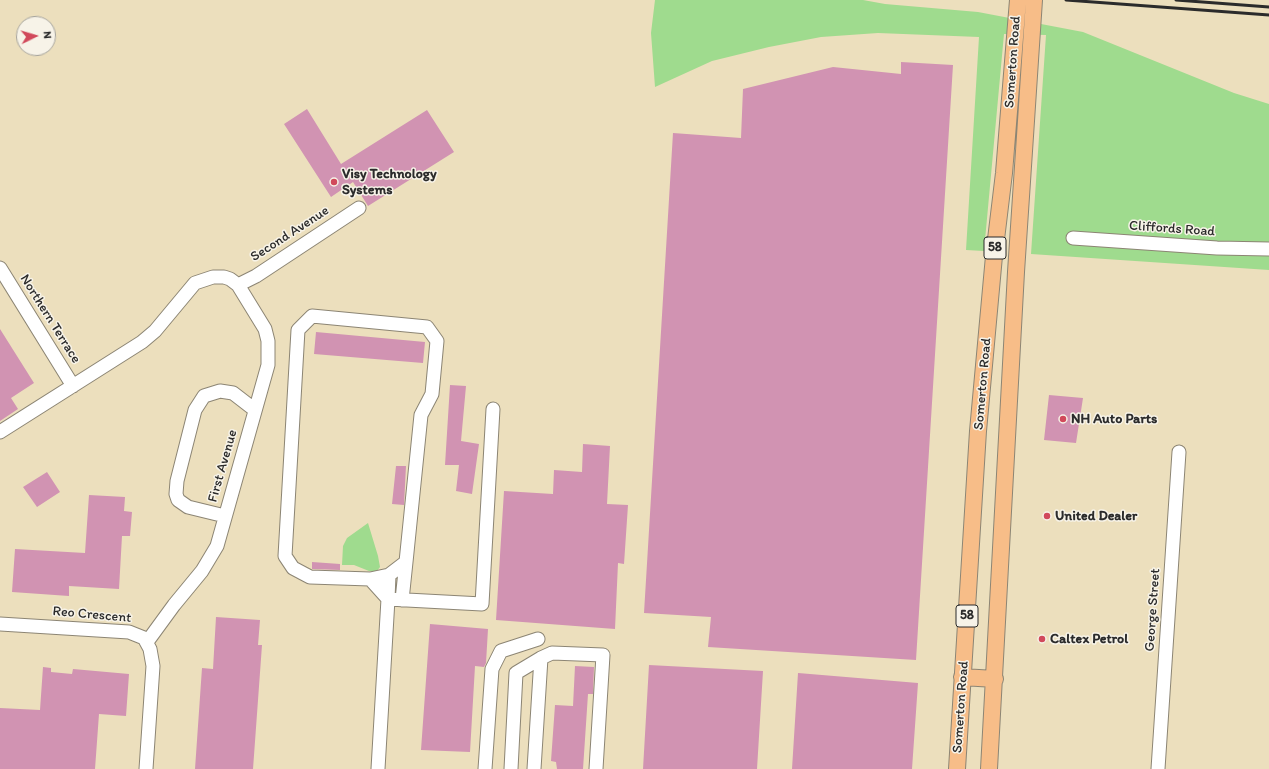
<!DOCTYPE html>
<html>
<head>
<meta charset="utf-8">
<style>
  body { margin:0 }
  #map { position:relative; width:1269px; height:769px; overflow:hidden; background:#ecdfbd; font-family:Itim,sans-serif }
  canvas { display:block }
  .north { position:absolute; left:16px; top:16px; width:40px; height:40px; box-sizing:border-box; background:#f7f3e8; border:1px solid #a5a39c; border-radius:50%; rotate:85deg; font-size:11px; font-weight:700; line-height:16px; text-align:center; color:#2b2b2b }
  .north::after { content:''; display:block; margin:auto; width:14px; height:18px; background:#d1495b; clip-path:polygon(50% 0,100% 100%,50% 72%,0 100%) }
</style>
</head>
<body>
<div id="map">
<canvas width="1269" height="769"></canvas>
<div class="north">N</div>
</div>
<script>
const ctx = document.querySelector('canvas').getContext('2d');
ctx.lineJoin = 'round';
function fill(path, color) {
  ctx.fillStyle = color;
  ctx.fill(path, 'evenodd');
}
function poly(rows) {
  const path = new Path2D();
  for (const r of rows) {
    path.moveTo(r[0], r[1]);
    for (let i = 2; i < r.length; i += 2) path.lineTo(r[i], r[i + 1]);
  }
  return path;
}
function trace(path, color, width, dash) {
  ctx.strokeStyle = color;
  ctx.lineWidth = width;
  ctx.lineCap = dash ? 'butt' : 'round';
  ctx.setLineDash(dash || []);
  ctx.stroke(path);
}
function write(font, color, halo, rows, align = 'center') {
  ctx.font = font + ' Itim,sans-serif';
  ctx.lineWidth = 3;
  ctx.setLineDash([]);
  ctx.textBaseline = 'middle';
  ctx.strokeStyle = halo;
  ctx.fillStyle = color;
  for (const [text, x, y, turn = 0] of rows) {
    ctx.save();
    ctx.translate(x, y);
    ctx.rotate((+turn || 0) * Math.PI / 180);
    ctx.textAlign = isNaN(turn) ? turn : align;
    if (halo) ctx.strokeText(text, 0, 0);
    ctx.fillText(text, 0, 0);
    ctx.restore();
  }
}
fill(poly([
  [655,0,863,0,885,4,978,12,1083,32,1234,93,1269,104,1269,270,1031,254,1046,35,1004,34,984,251,966,250,979,37,878,33,821,37,769,47,712,61,655,87,651,33],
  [368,523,378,556,380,567,377,571,369,571,354,565,342,565,343,546,347,538]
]), '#9fdb8e');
fill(poly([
  [901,62,953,65,916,660,708,647,711,617,644,613,673,133,741,138,743,89,833,67,901,74],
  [307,109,341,164,427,110,454,152,368,206,353,182,331,197,284,124],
  [0,329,34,383,11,398,18,409,0,421],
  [316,332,425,342,423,363,314,354],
  [450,385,466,386,461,441,479,444,472,494,456,491,459,465,445,465],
  [1049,395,1083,398,1076,443,1044,440],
  [583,444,610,446,607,504,628,505,624,564,618,563,615,629,496,620,504,491,553,494,554,470,582,472],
  [396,466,406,466,404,505,392,504],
  [47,472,60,492,37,507,23,487],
  [89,495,125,497,124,511,132,512,130,536,122,536,119,589,69,586,69,596,12,592,15,549,85,553],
  [312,562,340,564,340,570,312,569],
  [216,617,260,620,258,645,262,645,253,769,195,769,202,668,213,669],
  [430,624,488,629,486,663,484,667,475,666,470,752,421,750],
  [649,665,763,671,757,769,643,769],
  [575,666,594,667,593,694,588,694,583,769,557,769,556,762,551,761,555,705,573,706],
  [43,667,51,668,51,672,72,674,73,669,129,674,126,716,99,714,95,769,0,769,0,708,40,710],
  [798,673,918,683,912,769,792,769]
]), '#d193b2');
const minor = poly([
  [1073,238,1217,248,1269,249],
  [0,268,73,386],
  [238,285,256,276,359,208],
  [0,432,142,342,155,331,195,283,213,277,224,277,230,279,238,285,265,329,268,341,268,365,217,546,202,571,174,605,147,642],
  [225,516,188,507,178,500,176,494,177,481,195,410,204,396,220,391,233,393,255,410],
  [389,575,388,599,482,604,493,409],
  [370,579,389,575,406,562,421,415,432,394,437,341,427,327,312,316,298,330,285,556,293,568,310,577,370,579,388,599,378,769],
  [402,600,406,562],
  [0,624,129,632,144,638,150,649,153,666,146,769],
  [485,769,492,669,501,651,538,639],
  [511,769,516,673,541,658],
  [534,769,541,658,552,653,603,655,596,769],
  [1158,769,1179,452]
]);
const major = poly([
  [962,677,995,679],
  [957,769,978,431,994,256,1004,173,1018,0],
  [989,769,1016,272,1034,0]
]);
trace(minor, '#8c8574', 15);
trace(major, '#8c8574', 18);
trace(minor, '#fff', 13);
trace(major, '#f7bd88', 16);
trace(poly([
  [1066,0,1269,15],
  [1176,0,1269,7]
]), '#2b2b2b', 3);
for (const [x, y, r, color] of [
  [334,182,4,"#d1495b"],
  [1063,419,4,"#d1495b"],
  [1047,516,4,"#d1495b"],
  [1042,639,4,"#d1495b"]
]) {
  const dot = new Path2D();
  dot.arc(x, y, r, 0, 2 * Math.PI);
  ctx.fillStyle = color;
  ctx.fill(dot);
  trace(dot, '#f7f3e8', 1.5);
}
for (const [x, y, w] of [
  [995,248,22],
  [967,616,22]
]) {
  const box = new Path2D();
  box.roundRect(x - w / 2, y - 11, w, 22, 3);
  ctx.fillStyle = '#f7f3e8';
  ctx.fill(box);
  trace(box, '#2b2b2b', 1);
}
write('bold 13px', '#2b2b2b', null, [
  ["58",995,248],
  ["58",967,616]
]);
write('14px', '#2b2b2b', '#f7f3e8', [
  ["Somerton Road",1013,62,-86],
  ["Cliffords Road",1172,229,4],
  ["Second Avenue",290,234,-33],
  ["Northern Terrace",50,319,58],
  ["Somerton Road",983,384,-85],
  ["First Avenue",223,466,-74],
  ["George Street",1153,610,-86],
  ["Reo Crescent",92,615,5],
  ["Somerton Road",961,707,-86]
]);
write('bold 14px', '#2b2b2b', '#f7f3e8', [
  ["Visy Technology",342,174],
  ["Systems",342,190],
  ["NH Auto Parts",1071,419],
  ["United Dealer",1055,516],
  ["Caltex Petrol",1050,639]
], 'left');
</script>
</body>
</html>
